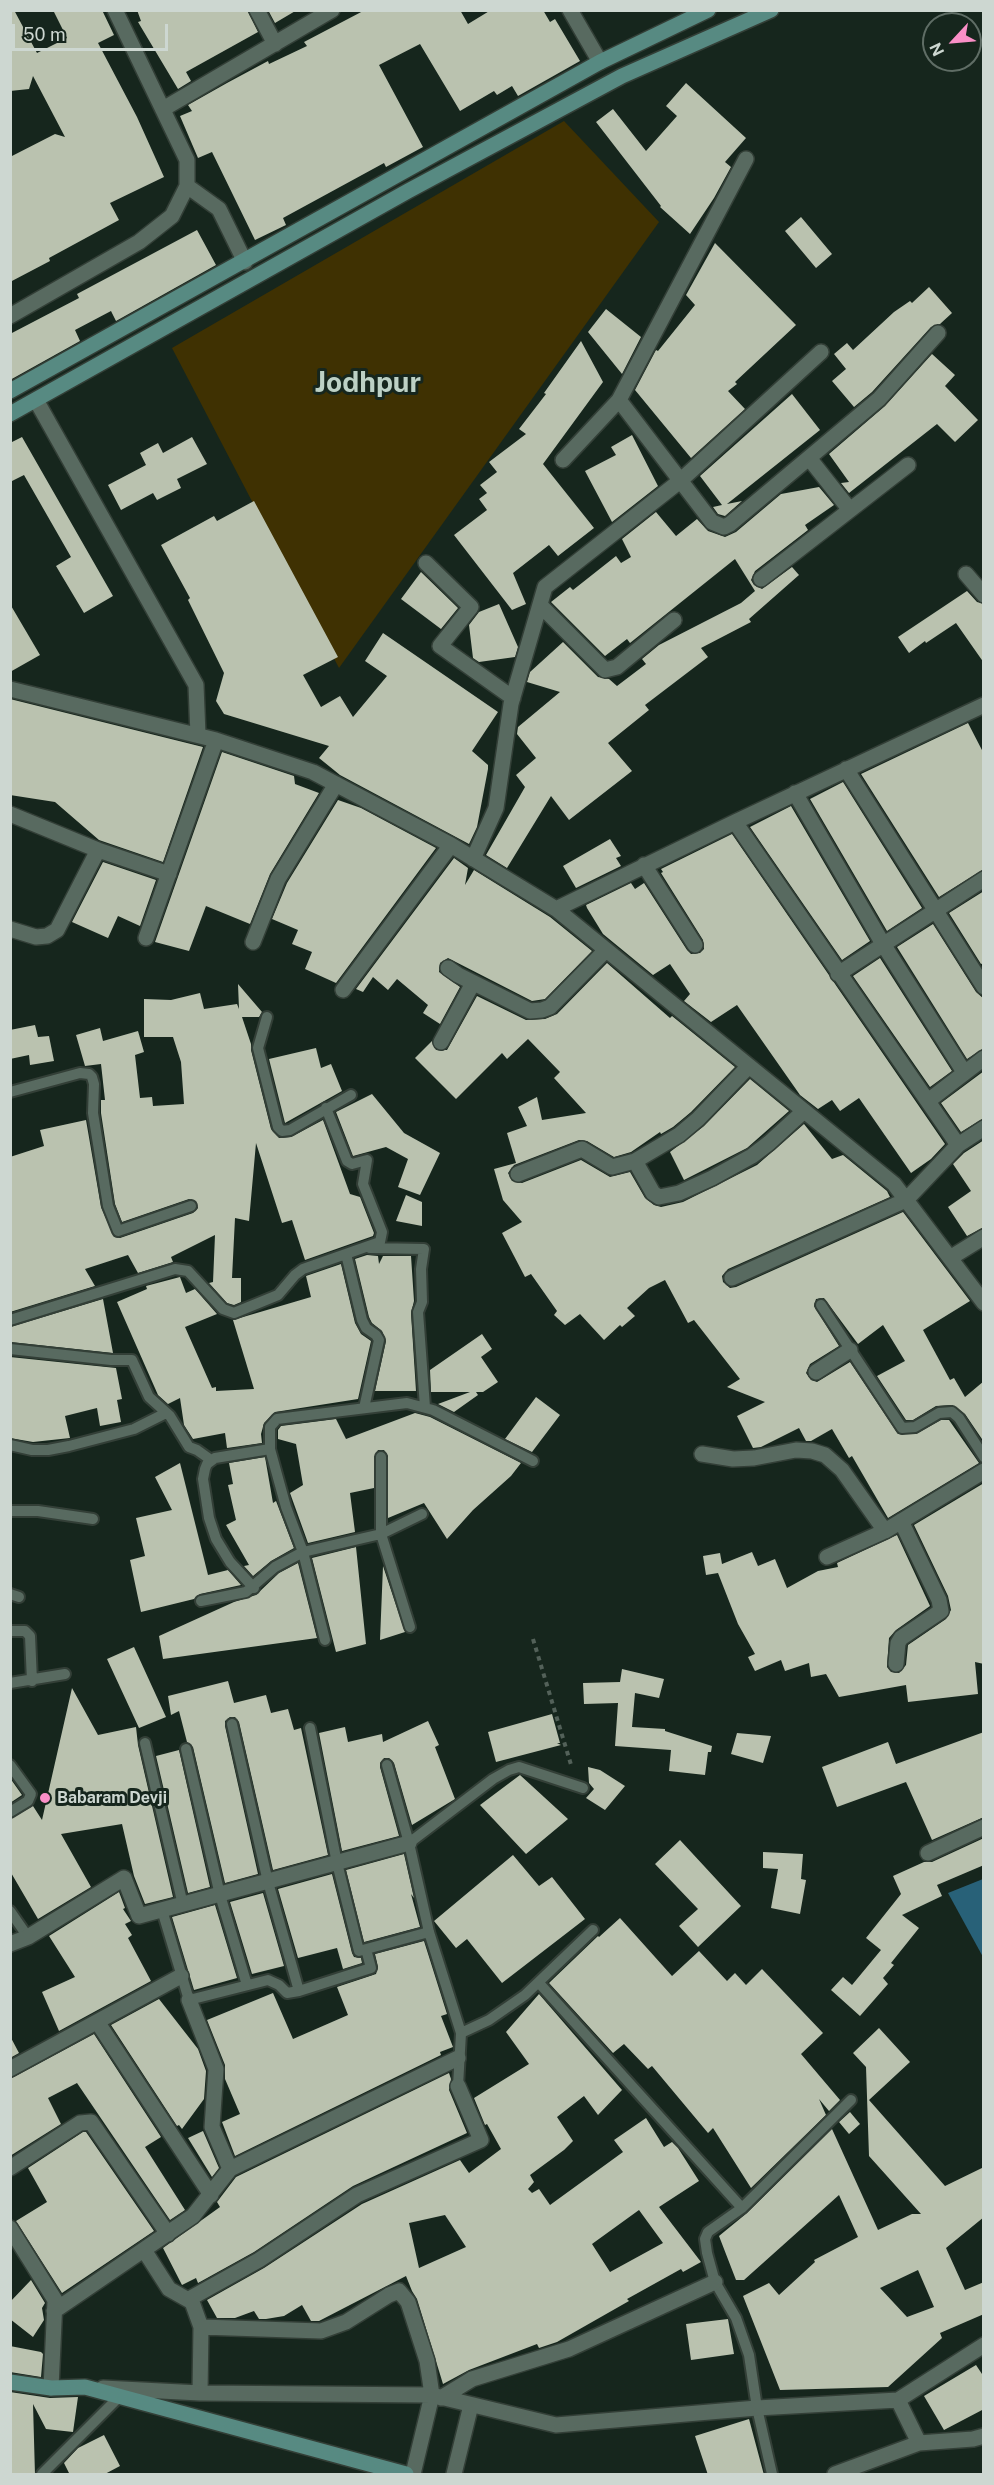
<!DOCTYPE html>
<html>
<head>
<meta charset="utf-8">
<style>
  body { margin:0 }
  #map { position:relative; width:994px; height:2485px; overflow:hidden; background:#16261d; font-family:"Public Sans",sans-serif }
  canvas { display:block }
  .frame { position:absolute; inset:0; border:12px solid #cdd7d1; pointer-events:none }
  .north { position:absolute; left:922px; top:12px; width:60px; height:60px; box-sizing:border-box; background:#16261d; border:2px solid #5f6d65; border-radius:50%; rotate:244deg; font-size:16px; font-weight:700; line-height:24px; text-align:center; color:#cdd7d1 }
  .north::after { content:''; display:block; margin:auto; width:21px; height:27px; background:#fa8fc7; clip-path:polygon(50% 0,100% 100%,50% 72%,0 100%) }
  .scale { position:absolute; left:12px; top:24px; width:156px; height:27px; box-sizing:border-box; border:3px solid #cdd7d1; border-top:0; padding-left:8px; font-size:18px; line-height:21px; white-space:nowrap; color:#cdd7d1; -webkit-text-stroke:4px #16261d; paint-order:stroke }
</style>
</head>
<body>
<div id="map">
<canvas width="994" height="2485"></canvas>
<div class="frame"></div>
<div class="north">N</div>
<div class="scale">50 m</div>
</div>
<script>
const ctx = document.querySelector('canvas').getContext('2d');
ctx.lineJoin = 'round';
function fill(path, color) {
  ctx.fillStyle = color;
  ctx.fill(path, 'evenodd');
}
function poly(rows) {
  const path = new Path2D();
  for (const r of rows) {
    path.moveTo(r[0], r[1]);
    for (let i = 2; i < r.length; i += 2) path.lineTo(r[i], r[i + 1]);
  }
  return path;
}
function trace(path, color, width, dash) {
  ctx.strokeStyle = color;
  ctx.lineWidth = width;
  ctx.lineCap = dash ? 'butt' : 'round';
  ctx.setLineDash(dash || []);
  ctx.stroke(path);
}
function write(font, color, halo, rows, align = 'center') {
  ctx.font = font + ' "Public Sans",sans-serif';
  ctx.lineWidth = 6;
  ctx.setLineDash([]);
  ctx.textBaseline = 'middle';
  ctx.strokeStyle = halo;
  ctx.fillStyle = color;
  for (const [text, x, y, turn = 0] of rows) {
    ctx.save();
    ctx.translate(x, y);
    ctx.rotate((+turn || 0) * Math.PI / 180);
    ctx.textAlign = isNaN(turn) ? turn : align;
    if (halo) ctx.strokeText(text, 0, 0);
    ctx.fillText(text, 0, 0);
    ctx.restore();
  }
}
fill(poly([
  [564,121,659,222,339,668,172,348]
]), '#3f3102');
fill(poly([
  [983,1879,983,1957,948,1893]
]), '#286178');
fill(poly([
  [10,10,14,10,37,53,67,38,53,10,102,10,114,35,98,43,137,117,164,177,110,203,119,220,49,258,50,261,10,282,10,157,55,134,65,137,33,76,29,89,10,91],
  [137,10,247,10,258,32,186,72,191,81,178,89,138,22,141,21],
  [268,10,297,10,275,23],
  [365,10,460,10,468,24,491,10,543,10,550,22,555,19,580,61,518,96,512,86,497,95,494,91,460,111,420,44,379,65,423,147,386,167,384,163,283,218,286,225,255,240,212,152,198,158,180,116,192,111,188,105,227,83,268,61,269,64,307,46,304,42],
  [686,83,746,138,725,162,731,167,714,198,690,234,660,207,661,206,596,122,613,109,646,151,677,116,666,106],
  [801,217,832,254,816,268,785,231],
  [197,230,216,265,116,321,111,311,75,330,80,341,10,380,10,334,79,298,77,294],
  [715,243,796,325,735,382,737,384,728,391,745,409,691,458,635,390,656,350,658,351,695,305,686,295],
  [929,287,952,313,940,324,931,327,872,392,854,407,832,381,846,369,834,354,847,343,853,350,894,312,910,301,912,303],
  [606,309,641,337,622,374,588,332],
  [581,341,603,382,543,464,594,528,558,556,549,545,513,573,526,604,512,610,454,535,487,510,479,499,487,493,480,485,497,472,489,462,526,434,519,429,546,394,544,393],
  [932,354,955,375,945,386,978,420,955,442,937,424,849,493,841,483,849,482,829,454,885,406],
  [792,394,820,430,727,504,742,501,725,516,718,514,713,507,722,505,700,476],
  [632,435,658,486,612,522,585,471,616,455,611,447],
  [22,437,113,596,84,613,56,566,71,557,24,475,10,482,10,443],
  [192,437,207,464,177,479,181,488,157,500,153,493,121,510,108,485,146,465,140,453,158,443,163,453],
  [819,487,834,505,805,525,808,530,755,571,751,580,754,585,762,589,792,567,799,575,749,619,751,622,701,648,708,657,645,705,649,710,608,743,632,771,569,820,551,796,507,868,486,855,525,787,516,775,536,758,517,734,518,727,560,692,527,682,530,672,563,642,598,677,609,679,617,686,646,664,642,659,659,645,741,603,755,591,735,559,630,643,627,639,605,656,551,602,570,587,573,590,616,556,621,563,631,557,622,539,656,512,676,536,697,519,708,531,725,537,736,532,781,494],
  [254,501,338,657,303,675,321,707,340,696,353,717,387,676,365,661,383,633,498,712,472,751,488,765,488,769,477,827,469,844,340,775,319,758,329,746,224,714,216,701,224,673,188,600,190,598,161,545,214,516,217,521],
  [421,572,458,608,441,629,401,599],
  [967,591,977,602,984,604,984,663,956,623,926,643,925,641,909,653,898,637],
  [10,604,40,655,10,672],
  [499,604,518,647,515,657,479,662,473,658,469,625,479,612],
  [10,699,203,747,163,862,99,840,55,802,10,795],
  [968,723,984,754,984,869,939,897,861,774],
  [222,752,294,776,295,784,319,793,270,874,250,924,206,906,189,951,155,942],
  [843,782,922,908,887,931,810,799],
  [338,800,361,808,436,848,336,983,305,969,312,952,292,944,298,930,272,919,287,883],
  [791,806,870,941,842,960,750,827],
  [732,834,945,1144,931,1159,911,1173,859,1098,840,1111,832,1100,818,1109,800,1095,737,1005,711,1022,684,1001,690,994,670,964,653,975,603,934,587,908,586,905,631,883,635,889,644,883,687,950,691,954,700,953,704,949,703,940,661,873,663,872,661,869],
  [610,839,621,856,616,858,621,866,576,888,563,866],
  [454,858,468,868,465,885,474,870,550,917,592,951,545,999,532,1001,448,958,440,963,439,972,460,987,440,1024,423,1013,428,1005,397,979,388,990,373,977,363,992,356,989],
  [103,862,156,880,140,926,118,916,108,938,72,922],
  [984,891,984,963,981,964,949,913],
  [933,924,976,992,984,999,984,1048,967,1059,897,947],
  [880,958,952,1071,930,1087,853,976],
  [607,963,670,1018,672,1016,735,1067,691,1112,673,1127,661,1134,660,1132,631,1152,614,1157,587,1141,579,1140,514,1165,508,1173,512,1181,522,1183,581,1160,610,1177,630,1172,645,1198,654,1205,661,1207,683,1202,757,1165,804,1124,832,1159,843,1155,887,1191,890,1197,728,1269,722,1276,723,1282,730,1288,736,1287,903,1212,970,1301,923,1330,950,1380,954,1378,965,1397,984,1381,984,1442,965,1414,952,1405,936,1406,913,1420,906,1420,877,1376,905,1361,883,1325,858,1344,824,1298,816,1299,814,1306,839,1346,810,1364,806,1373,811,1380,817,1382,850,1362,898,1434,916,1434,941,1420,949,1420,979,1463,888,1518,852,1456,849,1458,832,1429,811,1441,806,1441,799,1428,761,1447,753,1448,737,1416,765,1402,727,1387,740,1379,694,1320,688,1323,665,1280,649,1288,627,1308,635,1316,622,1327,620,1325,604,1340,580,1314,565,1325,554,1315,557,1311,531,1274,525,1277,502,1233,522,1222,503,1200,494,1169,516,1163,507,1133,527,1126,518,1107,537,1097,542,1120,586,1113,554,1078,560,1072,528,1039,507,1059,502,1053,456,1099,415,1058,432,1041,436,1050,447,1050,477,996,526,1020,545,1019,557,1014],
  [238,984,262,1012,259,1017,242,1017,251,1044,251,1050,271,1129,279,1138,291,1137,323,1120,350,1194,360,1197,374,1233,373,1236,305,1260,292,1220,282,1223,256,1143,249,1221,235,1218,232,1278,241,1278,241,1302,234,1305,227,1303,209,1283,213,1282,215,1235,171,1257,173,1262,138,1273,128,1255,85,1269,95,1286,10,1312,10,1157,44,1146,40,1130,86,1120,101,1207,114,1237,120,1238,193,1213,198,1208,196,1201,189,1199,122,1222,115,1204,101,1113,101,1100,105,1100,101,1064,85,1066,76,1035,100,1028,103,1041,138,1031,144,1052,135,1055,140,1098,152,1097,153,1106,184,1104,181,1062,173,1037,144,1037,144,999,171,1000,200,993,204,1009,237,1004,239,1009],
  [35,1025,38,1037,49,1036,54,1061,30,1065,29,1055,10,1059,10,1030],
  [316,1048,321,1068,331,1064,342,1091,285,1123,269,1059],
  [984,1071,984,1118,961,1132,941,1103],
  [750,1079,789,1111,747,1148,684,1180,670,1152,704,1126],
  [372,1094,404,1133,440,1153,420,1195,398,1187,408,1159,386,1147,353,1156,336,1112],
  [984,1140,984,1227,967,1236,948,1207,971,1191,953,1164,964,1153],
  [406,1195,422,1202,422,1226,396,1221],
  [367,1255,378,1256,379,1264,383,1256,411,1256,414,1301,411,1313,416,1391,375,1391,386,1341,382,1331,372,1323,369,1317,355,1259],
  [341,1264,355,1323,361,1334,371,1341,358,1399,275,1412,264,1423,261,1434,262,1443,227,1448,225,1433,193,1439,184,1425,180,1398,168,1404,158,1395,117,1302,147,1289,146,1286,180,1277,186,1293,195,1289,217,1314,185,1327,212,1388,216,1387,216,1391,254,1389,233,1320,311,1297,306,1276],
  [103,1299,113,1353,10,1342,10,1327],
  [482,1334,492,1349,481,1357,498,1382,483,1392,476,1392,478,1395,454,1412,438,1404,470,1392,431,1392,430,1370],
  [10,1357,116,1368,122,1399,117,1400,121,1422,100,1426,97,1408,65,1416,70,1438,33,1442,10,1438],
  [536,1397,560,1415,532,1452,505,1439],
  [415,1413,430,1417,521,1463,511,1476,473,1510,447,1539,424,1503,388,1518,388,1456,384,1450,378,1450,374,1457,374,1488,350,1493,355,1532,308,1543,290,1493,303,1485,296,1444,278,1439,278,1430,281,1426,336,1419,346,1439],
  [265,1457,273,1503,276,1501,294,1548,271,1561,253,1576,244,1566,249,1565,226,1525,236,1520,228,1485,233,1484,229,1463],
  [180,1463,208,1575,228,1570,241,1585,200,1594,194,1599,141,1612,130,1560,145,1556,136,1518,172,1510,155,1477],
  [984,1483,984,1664,975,1662,978,1694,908,1702,906,1685,839,1697,826,1674,811,1677,809,1663,785,1671,781,1660,755,1671,748,1657,755,1654,738,1624,718,1573,706,1575,703,1556,720,1553,722,1564,752,1552,758,1566,775,1559,787,1588,818,1571,838,1567,837,1563,897,1535,930,1606,896,1630,889,1638,887,1667,891,1672,899,1673,906,1665,908,1645,946,1619,951,1610,948,1596,914,1525],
  [356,1547,366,1644,336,1652,312,1558],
  [298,1563,317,1638,163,1659,159,1636,234,1602,256,1595,279,1573],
  [383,1566,405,1632,380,1640],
  [134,1647,166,1717,139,1728,107,1659],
  [622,1669,664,1679,659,1698,635,1693,632,1727,665,1729,665,1731,712,1746,711,1752,708,1752,705,1775,669,1771,671,1750,615,1746,618,1703,584,1704,583,1683,620,1682],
  [228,1681,234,1703,266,1695,271,1713,288,1709,294,1730,301,1728,328,1855,273,1870,239,1722,235,1717,230,1717,225,1721,225,1726,258,1874,225,1883,193,1747,187,1742,179,1711,171,1715,168,1696],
  [72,1688,98,1735,136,1727,138,1745,173,1897,145,1904,134,1876,122,1824,61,1834,91,1887,38,1919,10,1871,10,1819,33,1806,42,1820],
  [552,1714,560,1743,557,1743,561,1745,496,1762,488,1732],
  [428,1721,439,1745,435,1747,455,1799,412,1825,394,1763,389,1758,384,1758,380,1763,380,1767,399,1836,342,1851,319,1733,345,1727,348,1742,382,1734,383,1742],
  [984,1732,984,1817,932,1840,906,1782,837,1807,822,1767,888,1742,896,1764],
  [737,1733,771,1736,763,1763,731,1754],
  [179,1750,210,1887,188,1893,156,1756],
  [588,1767,600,1770,625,1786,605,1810,586,1798,594,1789,589,1783],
  [520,1775,568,1819,526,1854,480,1805],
  [10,1778,22,1795,10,1803],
  [984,1838,984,1865,937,1885,942,1896,902,1915,919,1928,891,1963,894,1965,883,1978,888,1984,860,2016,831,1990,843,1977,852,1985,881,1950,866,1938,901,1894,893,1876,924,1862,932,1862],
  [680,1840,741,1906,698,1947,679,1926,698,1909,655,1864],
  [763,1852,803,1854,801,1879,806,1880,800,1914,771,1908,778,1869,763,1868],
  [404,1854,414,1898,411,1894,420,1927,364,1942,346,1870],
  [513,1855,539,1886,552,1877,585,1919,502,1983,467,1939,456,1948,434,1921],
  [332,1874,352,1953,354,1957,361,1958,362,1963,343,1969,337,1948,298,1958,278,1889],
  [119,1892,125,1908,123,1909,131,1921,125,1924,132,1935,128,1938,151,1981,59,2031,42,1992,75,1977,49,1936],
  [263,1893,284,1966,252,1974,230,1902],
  [215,1905,237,1978,194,1990,172,1917],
  [620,1918,672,1976,699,1951,727,1981,735,1973,746,1985,762,1969,823,2033,801,2054,840,2100,829,2111,819,2099,826,2115,751,2188,713,2128,708,2133,652,2066,648,2069,624,2044,613,2053,549,1983,598,1936,599,1937],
  [424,1941,447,2014,441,2016,453,2047,440,2052,441,2055,235,2156,222,2122,240,2114,225,2079,225,2065,207,2020,273,1993,293,2039,348,2015,337,1987,376,1974,378,1967,375,1954],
  [539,1994,622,2090,598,2115,584,2096,557,2117,573,2141,564,2150,530,2175,534,2182,528,2189,532,2193,539,2189,550,2205,623,2152,614,2140,646,2118,664,2147,672,2142,678,2148,699,2181,659,2207,701,2262,683,2272,681,2269,627,2299,629,2301,557,2342,539,2348,537,2344,469,2370,443,2384,417,2299,412,2291,406,2276,319,2321,311,2321,302,2305,284,2316,266,2319,259,2319,254,2311,235,2318,217,2318,207,2300,264,2268,362,2204,460,2160,469,2173,501,2149,487,2124,485,2125,474,2098,529,2064,506,2032],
  [639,2210,663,2243,610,2272,592,2244],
  [445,2215,466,2247,419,2268,409,2223],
  [159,1999,198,2049,206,2071,204,2099,182,2129,179,2125,177,2126,111,2025],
  [879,2028,910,2062,869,2100,945,2186,984,2167,984,2217,946,2248,965,2290,984,2282,984,2314,940,2333,942,2338,888,2387,780,2390,743,2296,769,2283,779,2295,815,2262,814,2260,858,2237,839,2195,744,2280,736,2280,719,2236,747,2213,832,2129,878,2230,912,2214,921,2214,869,2156,866,2067,853,2053],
  [918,2270,934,2307,907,2317,880,2288],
  [94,2034,161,2137,145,2147,185,2210,170,2220,77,2083,48,2098,61,2124,10,2156,10,2079],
  [10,2036,19,2053,10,2058],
  [449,2073,451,2079,449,2090,467,2133,353,2186,254,2252,198,2283,196,2278,182,2285,163,2248,220,2207,217,2202,236,2177],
  [850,2112,860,2124,849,2134,839,2122],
  [203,2131,219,2168,212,2177,188,2138],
  [83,2132,86,2132,154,2231,62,2293,16,2221,47,2202,28,2168],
  [31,2280,45,2303,42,2308,44,2320,33,2337,10,2319,10,2302],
  [728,2319,734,2354,691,2360,686,2324],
  [10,2346,41,2352,43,2354,41,2377,10,2372],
  [976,2365,984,2377,984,2409,944,2430,924,2396],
  [10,2392,50,2398,78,2397,73,2432,46,2429,33,2404,35,2475,10,2475],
  [749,2419,764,2475,708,2475,695,2436],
  [104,2435,120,2466,103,2475,70,2475,64,2463,78,2448]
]), '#bac2af');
const lane = poly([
  [267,1017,258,1048,278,1127,282,1131,290,1130,351,1095],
  [10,1092,80,1073,89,1074,92,1077,94,1084,93,1113,108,1206,118,1231,191,1206],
  [370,1248,424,1249,421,1269,422,1302,418,1312,425,1407],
  [346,1254,362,1320,366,1328,376,1335,379,1340,364,1408],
  [821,1305,902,1428,915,1427,939,1413,952,1412,959,1418,984,1457],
  [10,1320,175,1269,188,1271,223,1309,234,1313,278,1295,295,1275,303,1269,380,1242,382,1232,363,1184,367,1160,352,1164,347,1161,326,1108],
  [10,1349,111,1360,132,1360,149,1397,170,1416,189,1447,197,1450,211,1460],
  [10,1445,32,1450,48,1450,69,1446,134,1429,166,1413],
  [381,1457,381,1534,410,1627],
  [10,1511,38,1511,93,1519],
  [254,1588,230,1562,216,1539,209,1518,203,1479,205,1469,207,1464,215,1458,270,1449],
  [10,1594,19,1597],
  [201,1601,246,1592,275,1567,303,1552,381,1534,422,1514],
  [10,1631,25,1631,30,1636,32,1681],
  [325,1640,303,1552,286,1507,270,1449,270,1427,277,1419,407,1403,433,1410,533,1461],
  [10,1683,65,1674],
  [232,1724,268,1882,299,1991],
  [310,1728,337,1863,359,1951,429,1932],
  [145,1743,183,1905],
  [186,1749,220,1895,247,1985],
  [10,1765,31,1794,28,1801,10,1812],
  [387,1765,409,1843,429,1932,461,2033,458,2086],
  [409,1843,493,1779,509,1770,519,1767,583,1788],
  [162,1910,189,2000,268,1980,279,1985,287,1993,299,1991,371,1968,366,1949],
  [10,1911,28,1937],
  [539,1983,742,2208],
  [461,2033,489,2020,525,1995,593,1930],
  [42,2474,119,2397],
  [772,2474,757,2408,749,2355,736,2318,715,2282,707,2253,705,2239,708,2232,742,2208,851,2100]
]);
const street = poly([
  [257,10,275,44],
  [570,10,600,62],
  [163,109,332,10],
  [187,186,219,209,245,262],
  [10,316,139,242,172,216,187,186,187,160,115,10],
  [36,400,196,685,198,735],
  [619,400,746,159],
  [809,458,850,510],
  [563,460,619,400,712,522,724,527,730,524,879,399,938,333],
  [426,563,471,607,440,646,513,698],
  [966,574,984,595],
  [761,579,908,465],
  [540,605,605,670,617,667,674,620],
  [10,689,216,740,313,772,451,845,556,909,894,1184,984,1303],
  [846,769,984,987],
  [795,793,883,944,964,1072],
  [10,814,98,850,169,874],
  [473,859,496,808,511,704,545,587,680,481,821,352],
  [644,865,695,945],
  [556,909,735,822,984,705],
  [10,929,36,937,47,936,57,930,98,850],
  [146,938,216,740],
  [253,942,278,879,336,784],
  [448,968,458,975,530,1011,542,1010,550,1007,606,950],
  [838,974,984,879],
  [343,990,451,845],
  [441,1042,473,983],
  [928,1101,984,1058],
  [958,1145,984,1128],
  [635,1161,653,1193,659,1197,679,1193,712,1178,752,1156,769,1143,804,1111],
  [518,1174,582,1149,612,1167,635,1161,679,1135,698,1119,749,1066],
  [950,1258,984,1237],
  [732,1278,906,1200,958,1145,735,822],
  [816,1372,850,1350],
  [702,1454,733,1459,754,1458,796,1450,812,1451,825,1455,842,1470,885,1531],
  [827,1557,885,1531,984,1471],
  [896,1664,898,1643,901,1638,941,1611,939,1600,901,1521],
  [928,1853,984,1827],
  [10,1944,28,1937,124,1878,139,1916,409,1843],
  [189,2000,216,2069,212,2127,230,2169,458,2058],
  [98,2023,211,2195],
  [10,2069,181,1976],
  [10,2168,80,2123,91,2122,168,2234],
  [10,2228,55,2300,51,2388],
  [144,2250,169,2289,192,2302,201,2327],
  [189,2299,259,2260,357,2195,481,2140,458,2086],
  [54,2311,193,2216,230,2169],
  [103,2388,200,2393,432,2395,556,2425,757,2408,898,2400,984,2345],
  [200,2393,201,2327,321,2331,346,2322,389,2295,399,2291,408,2302,427,2361,432,2395,413,2474],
  [441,2398,472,2379,569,2349,715,2282],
  [898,2400,919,2443],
  [454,2474,471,2405],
  [835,2474,919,2443,973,2439,984,2436]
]);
const secondary = poly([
  [10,391,600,62,708,10],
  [10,414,408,191,622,76,771,10],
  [10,2382,51,2388,85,2387,406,2474]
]);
trace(lane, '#333f37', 14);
trace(street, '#333f37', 18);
trace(secondary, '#333f37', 18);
trace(poly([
  [533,1639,572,1768]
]), '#536159', 4, [4.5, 4.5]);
trace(lane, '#586a60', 10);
trace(street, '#586a60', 15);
trace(secondary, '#578a82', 15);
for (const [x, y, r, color] of [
  [45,1798,6,"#fa8fc7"]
]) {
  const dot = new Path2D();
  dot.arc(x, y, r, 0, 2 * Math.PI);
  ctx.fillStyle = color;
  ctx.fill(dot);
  trace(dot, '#16261d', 2);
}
write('bold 16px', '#cdd7d1', '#16261d', [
  ["Babaram Devji",57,1798]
], 'left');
write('bold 28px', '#bdd1c5', '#16261d', [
  ["Jodhpur",368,383]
]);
</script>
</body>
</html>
